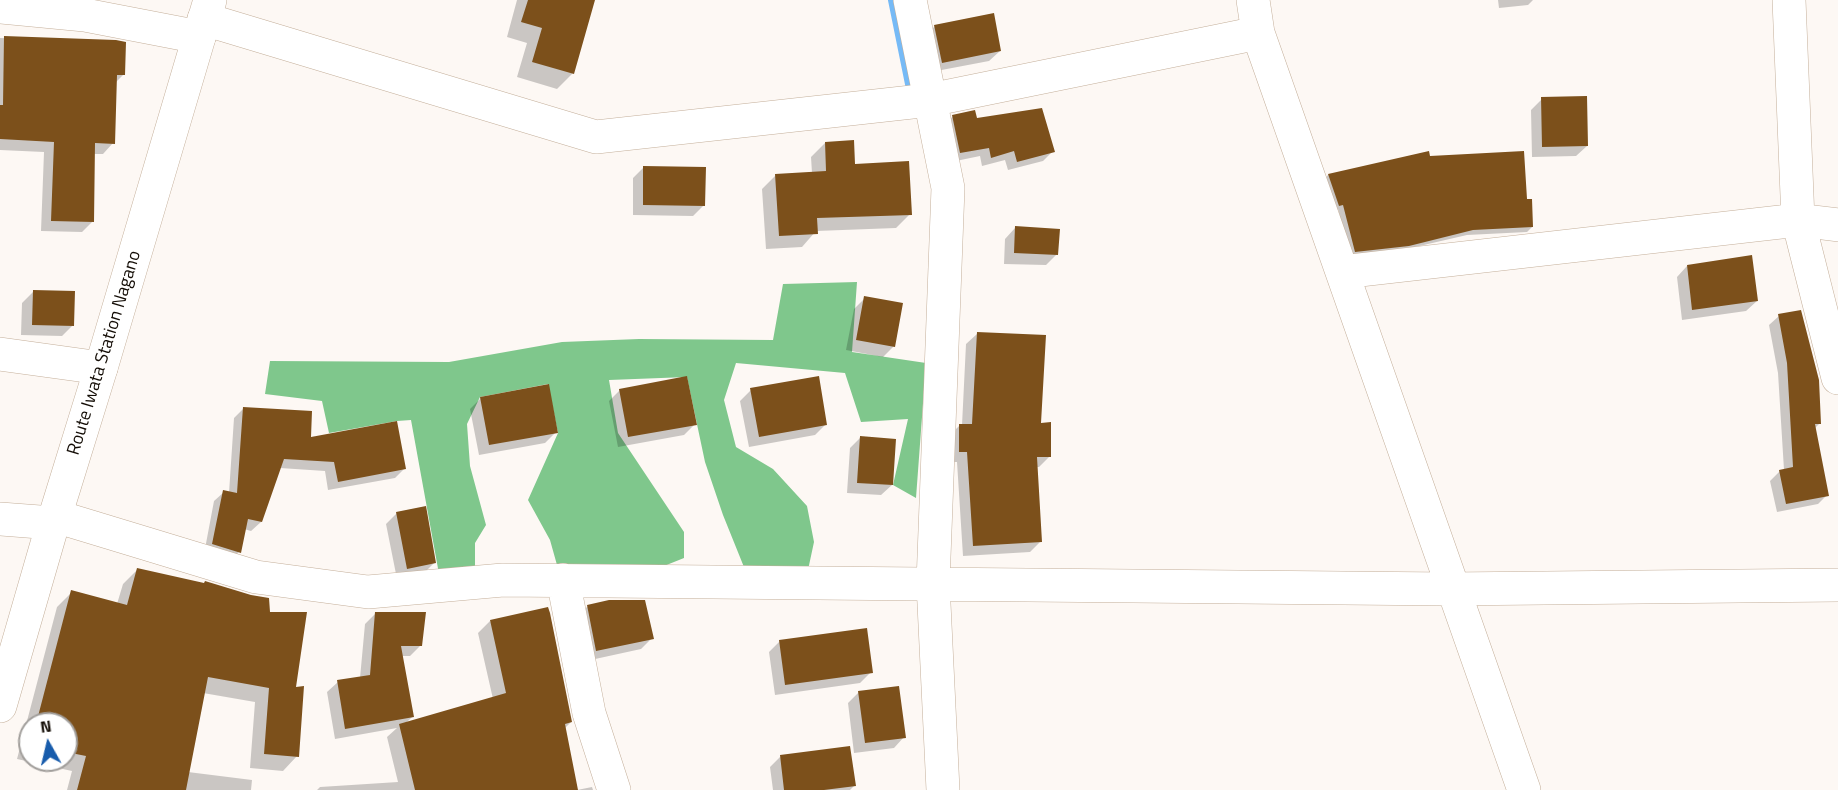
<!DOCTYPE html>
<html>
<head>
<meta charset="utf-8">
<style>
  body { margin:0 }
  #map { position:relative; width:1838px; height:790px; overflow:hidden; background:#fdf8f4; font-family:"Titillium Web",sans-serif }
  canvas { display:block }
  .north { position:absolute; left:18px; top:712px; width:60px; height:60px; box-sizing:border-box; background:#fff; border:2px solid #a19e9b; border-radius:50%; rotate:352deg; font-size:16px; font-weight:700; line-height:24px; text-align:center; color:#140d06 }
  .north::after { content:''; display:block; margin:auto; width:21px; height:27px; background:#185cac; clip-path:polygon(50% 0,100% 100%,50% 72%,0 100%) }
</style>
</head>
<body>
<div id="map">
<canvas width="1838" height="790"></canvas>
<div class="north">N</div>
</div>
<script>
const ctx = document.querySelector('canvas').getContext('2d');
ctx.lineJoin = 'round';
function fill(path, color) {
  ctx.fillStyle = color;
  ctx.fill(path, 'evenodd');
}
function poly(rows) {
  const path = new Path2D();
  for (const r of rows) {
    path.moveTo(r[0], r[1]);
    for (let i = 2; i < r.length; i += 2) path.lineTo(r[i], r[i + 1]);
  }
  return path;
}
function trace(path, color, width, dash) {
  ctx.strokeStyle = color;
  ctx.lineWidth = width;
  ctx.lineCap = dash ? 'butt' : 'round';
  ctx.setLineDash(dash || []);
  ctx.stroke(path);
}
function write(font, color, halo, rows, align = 'center') {
  ctx.font = font + ' "Titillium Web",sans-serif';
  ctx.lineWidth = 6;
  ctx.setLineDash([]);
  ctx.textBaseline = 'middle';
  ctx.strokeStyle = halo;
  ctx.fillStyle = color;
  for (const [text, x, y, turn = 0] of rows) {
    ctx.save();
    ctx.translate(x, y);
    ctx.rotate((+turn || 0) * Math.PI / 180);
    ctx.textAlign = isNaN(turn) ? turn : align;
    if (halo) ctx.strokeText(text, 0, 0);
    ctx.fillText(text, 0, 0);
    ctx.restore();
  }
}
fill(poly([
  [857,282,852,352,926,363,916,498,893,485,908,419,861,422,845,373,736,363,724,400,736,447,773,469,807,506,814,542,808,570,750,582,723,515,705,462,687,377,609,380,618,433,684,532,684,558,654,570,557,565,550,540,528,500,558,433,548,384,480,397,467,424,470,466,486,525,475,543,475,567,441,585,411,420,397,421,329,433,322,401,265,394,270,361,449,362,562,342,639,339,773,340,783,284]
]), '#7fc78c');
fill(poly([
  [517,0,594,0,573,73,557,89,517,77,527,43,507,37],
  [1498,0,1533,0,1528,5,1499,8],
  [935,26,1000,51,989,61,931,72,924,37],
  [0,38,116,42,124,74,115,83,113,143,103,154,94,154,93,221,82,232,41,231,44,152,0,150],
  [1542,99,1587,146,1576,156,1532,157,1531,110],
  [953,116,976,120,1053,151,1043,161,1008,170,1005,160,982,166,980,156,951,162,944,126],
  [825,143,910,214,896,228,816,231,802,247,766,249,762,189,776,175,812,173,811,157],
  [1427,152,1429,158,1525,200,1532,227,1527,232,1467,235,1402,250,1350,256,1338,209,1334,210,1323,181,1328,175],
  [644,167,704,205,693,216,633,215,633,178],
  [1015,228,1057,254,1046,265,1004,264,1005,239],
  [1687,266,1757,301,1746,311,1682,320,1677,277],
  [33,292,73,325,62,336,21,335,22,303],
  [865,298,894,346,883,357,846,350,854,309],
  [1779,316,1820,423,1815,428,1827,495,1818,504,1777,512,1770,481,1780,471,1784,470,1778,373,1769,325],
  [977,334,1040,424,1050,456,1039,467,1036,467,1040,542,1030,552,963,556,957,462,949,462,949,436,960,425,962,425,966,344],
  [620,390,695,424,684,435,618,447,609,401],
  [751,390,826,424,815,435,749,447,740,401],
  [481,398,556,432,545,443,479,455,470,409],
  [244,408,309,439,404,469,395,478,328,490,325,471,280,468,261,522,251,531,244,529,239,552,230,561,204,554,214,501,224,492,229,493,234,418],
  [860,438,892,485,881,495,847,493,850,448],
  [397,513,434,563,424,573,397,579,386,524],
  [137,570,269,613,295,689,297,756,283,771,250,768,255,702,203,693,188,772,252,780,251,790,67,790,72,771,17,759,57,607,72,592,117,604,123,584],
  [30,724,66,724,66,760,30,760],
  [588,606,652,638,641,649,586,661,577,617],
  [376,613,420,646,410,656,401,656,412,717,405,724,493,699,478,633,490,621,571,722,565,728,577,790,592,787,593,790,317,790,320,787,398,782,387,737,397,728,335,739,327,692,338,682,360,678,365,624],
  [780,641,871,672,860,683,775,695,769,652],
  [859,692,904,737,894,748,854,753,848,703],
  [780,757,854,786,850,790,773,790,770,767]
]), '#0003');
trace(poly([
  [893,0,910,84]
]), '#76baf6', 10);
fill(poly([
  [528,0,595,0,574,74,532,62,542,28,521,22],
  [994,13,1001,51,942,63,934,25],
  [4,36,116,40,126,42,125,75,117,75,115,144,95,143,94,222,51,221,54,142,0,139,0,105,3,105],
  [1587,96,1588,146,1542,147,1541,97],
  [1042,108,1055,152,1017,162,1014,151,991,158,989,148,960,153,952,115,975,110,977,118],
  [854,140,855,164,909,161,912,215,817,218,818,234,779,236,775,174,826,171,825,142],
  [1429,151,1430,156,1524,151,1527,199,1532,199,1533,227,1473,230,1409,246,1355,252,1343,205,1339,206,1328,174],
  [643,166,706,167,705,206,643,205],
  [1015,226,1060,229,1058,255,1014,253],
  [1752,255,1758,301,1692,310,1687,265],
  [33,290,75,291,74,326,32,325],
  [864,296,903,303,895,347,856,340],
  [1801,310,1819,380,1821,424,1815,424,1829,496,1786,504,1779,470,1793,467,1787,363,1778,314],
  [977,332,1046,335,1041,423,1051,422,1051,457,1037,457,1042,542,973,546,967,452,959,452,959,424,972,424],
  [687,376,697,425,628,437,619,389],
  [819,376,827,425,759,437,750,388],
  [549,384,558,433,489,445,480,397],
  [243,407,312,411,311,437,397,421,406,469,338,482,334,462,284,459,262,522,248,519,241,553,212,544,223,490,237,493],
  [860,436,896,439,893,485,857,483],
  [426,506,436,563,407,569,396,512],
  [137,568,204,583,205,581,251,595,269,598,270,612,307,612,296,687,304,686,299,757,264,754,269,688,208,677,186,790,77,790,86,756,66,752,66,724,36,724,71,590,127,605],
  [609,600,645,600,654,639,596,651,587,605],
  [548,607,550,613,572,722,565,724,578,790,415,790,399,724,506,693,490,620],
  [375,612,426,612,422,646,401,646,414,717,345,729,337,680,370,675],
  [867,628,873,673,785,685,779,640],
  [899,686,906,738,865,743,858,691],
  [850,746,856,786,824,790,784,790,780,755]
]), '#7c501b');
const minor = poly([
  [910,0,948,188,933,583,943,790],
  [1253,0,1258,33,1524,790],
  [1789,0,1798,220,1838,378],
  [0,7,85,15,199,37],
  [204,19,596,137,930,100,1258,33],
  [1342,272,1798,220,1838,225],
  [0,354,101,368],
  [55,516,256,577,368,592,503,580,1448,589,1838,585],
  [0,519,53,523],
  [563,580,589,713,614,790]
]);
const secondary = poly([
  [0,706,53,523,101,368,210,0]
]);
trace(minor, '#c4af9a', 34);
trace(secondary, '#c4af9a', 34);
trace(minor, '#fff', 33);
trace(secondary, '#fff', 33);
write('18px', '#140d06', '#fff', [
  ["Route Iwata Station Nagano",105,353,-73]
]);
</script>
</body>
</html>
